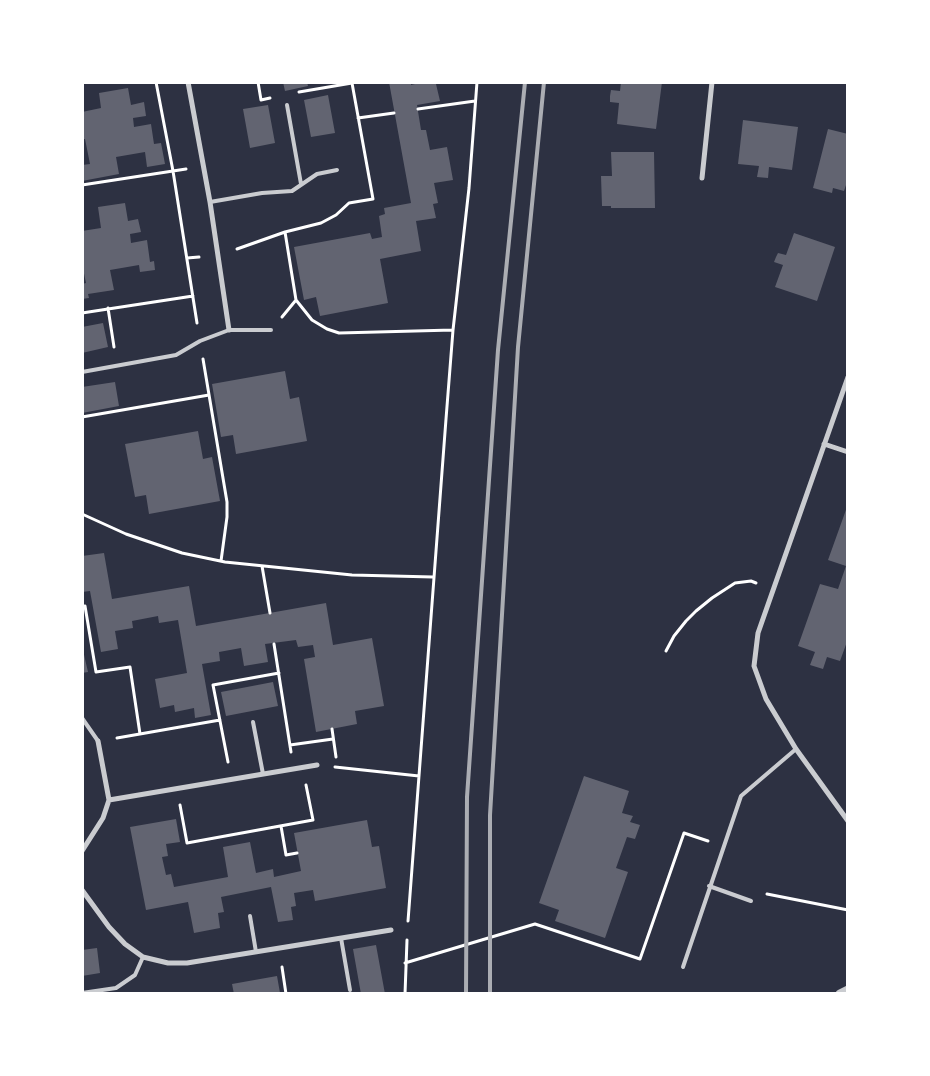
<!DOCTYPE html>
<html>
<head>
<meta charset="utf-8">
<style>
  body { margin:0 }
  #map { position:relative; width:930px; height:1076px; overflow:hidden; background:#2d3142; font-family:"Varela Round",sans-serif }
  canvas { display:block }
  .frame { position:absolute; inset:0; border:84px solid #fff; pointer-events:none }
</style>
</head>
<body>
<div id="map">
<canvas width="930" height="1076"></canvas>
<div class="frame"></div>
</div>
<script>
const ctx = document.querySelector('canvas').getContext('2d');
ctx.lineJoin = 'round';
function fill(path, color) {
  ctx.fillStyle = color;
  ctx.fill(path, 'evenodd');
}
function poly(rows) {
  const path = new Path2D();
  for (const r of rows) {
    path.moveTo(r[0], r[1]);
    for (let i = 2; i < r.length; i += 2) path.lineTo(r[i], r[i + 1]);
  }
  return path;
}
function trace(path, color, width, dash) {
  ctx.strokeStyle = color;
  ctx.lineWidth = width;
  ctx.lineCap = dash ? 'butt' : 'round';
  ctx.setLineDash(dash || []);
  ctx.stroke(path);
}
fill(poly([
  [283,82,307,82,308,86,285,91],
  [389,82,411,82,411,85,423,82,436,84,440,101,417,105,421,130,426,130,430,150,447,147,453,180,434,183,438,203,433,204,436,218,416,221,421,251,380,259,388,303,320,316,316,297,304,300,294,247,370,233,372,239,382,237,379,216,385,214,384,208,411,203],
  [621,82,662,82,656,129,617,124,619,103,610,102,610,96,611,90,620,91],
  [128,88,131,105,144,102,146,116,133,118,134,127,151,124,154,144,161,143,165,164,147,167,145,152,116,157,119,174,82,181,82,165,90,164,85,139,82,139,82,112,101,108,99,93],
  [328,95,335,133,311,137,304,100],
  [268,105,275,143,250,148,243,109],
  [743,120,798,127,792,170,769,167,768,178,757,177,759,166,738,164],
  [828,129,848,134,848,179,844,191,833,188,832,193,813,188],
  [611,152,654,152,655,208,611,208,611,206,602,206,601,176,612,176],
  [125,203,128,221,138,219,141,232,130,234,131,243,147,240,150,262,154,261,155,270,140,272,139,265,110,270,114,290,88,294,89,298,82,299,82,284,86,283,82,264,82,231,101,228,98,207],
  [794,233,835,247,817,301,775,287,783,265,774,262,776,257,778,253,786,255],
  [103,323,108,347,82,353,82,327],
  [285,371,290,399,299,397,307,441,236,454,233,435,221,437,212,384],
  [115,382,119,406,82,413,82,387],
  [198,431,203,459,212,457,220,501,149,514,146,495,135,497,125,444],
  [847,507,848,639,840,661,827,657,823,669,810,665,815,652,798,646,820,584,838,589,846,566,828,560],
  [104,553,112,599,189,586,196,626,326,603,333,645,372,638,384,706,355,711,357,724,316,732,304,659,315,657,313,645,298,647,296,640,265,644,268,662,244,666,241,648,219,652,220,661,202,664,211,715,195,718,194,708,175,712,174,705,160,708,155,679,187,673,178,620,159,623,158,616,132,621,133,628,115,631,118,649,101,652,90,591,82,592,82,556],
  [82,646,88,672,82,673],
  [273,682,278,706,226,716,221,692],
  [584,776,629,791,622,813,633,816,630,822,640,825,635,839,627,837,616,868,628,872,605,938,555,921,559,910,539,903],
  [176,819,180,842,166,844,168,856,162,857,166,875,171,874,174,887,228,877,223,847,250,842,256,873,273,869,274,877,301,871,294,833,367,820,372,847,379,846,386,888,315,901,313,890,294,893,296,906,291,907,293,920,278,922,271,887,221,897,224,912,218,913,220,928,194,933,188,902,146,910,130,827],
  [376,945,385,994,361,994,353,949],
  [97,948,100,973,82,976,82,950],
  [277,976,280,993,234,994,232,984]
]), '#626471');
trace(poly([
  [156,82,173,171,197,323],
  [258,82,261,100,270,98],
  [418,109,475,101],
  [358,118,394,113],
  [82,185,186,169],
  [285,232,296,300,312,320,327,329,339,333,453,330],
  [237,249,285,232,321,223,336,215,349,203,373,199,352,83,299,92],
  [187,258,199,257],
  [108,308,114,347],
  [82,313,193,296],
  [282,317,296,300],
  [203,359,227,502,227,517,221,561],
  [82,417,209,395],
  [82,514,126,534,182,553,225,562,352,575,433,577],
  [262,566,270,613],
  [82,607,85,606,96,672,130,667,140,734],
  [274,644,291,752],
  [666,651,674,636,686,621,696,611,712,598,735,583,751,581,756,583],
  [332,729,336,757],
  [117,738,220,720],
  [290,745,333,739],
  [228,762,213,685,279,673],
  [335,767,419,776],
  [180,805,187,843,313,820,306,785],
  [281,826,286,855,297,853],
  [767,894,848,910],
  [408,921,446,419,453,330,469,188,477,82],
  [405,963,535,924,640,959,684,833,708,841],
  [282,967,286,994],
  [405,994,407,940]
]), '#fff', 3);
trace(poly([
  [287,105,301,184],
  [210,202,262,193,292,191,317,174,337,170],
  [82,372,176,355,200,341,229,330,271,330],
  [82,718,98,741],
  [253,722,263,774],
  [709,886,751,901],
  [250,916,256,952],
  [341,938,350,990],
  [683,967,741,796,796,749],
  [82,993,116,988,135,975,143,957]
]), '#caccd0', 4);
trace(poly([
  [188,82,210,202,229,330],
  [702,178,712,82],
  [848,377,758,633,754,666,766,699,796,749,848,821],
  [824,444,848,452],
  [109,800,317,765],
  [82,851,103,818,109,800,98,741],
  [82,890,109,927,125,944,143,957,168,963,187,963,391,930]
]), '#caccd0', 5);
trace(poly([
  [840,994,848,990]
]), '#caccd0', 9);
trace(poly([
  [466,994,467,797,498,350,525,82],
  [490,994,490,815,518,347,544,82]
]), '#abadb3', 4);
</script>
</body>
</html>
